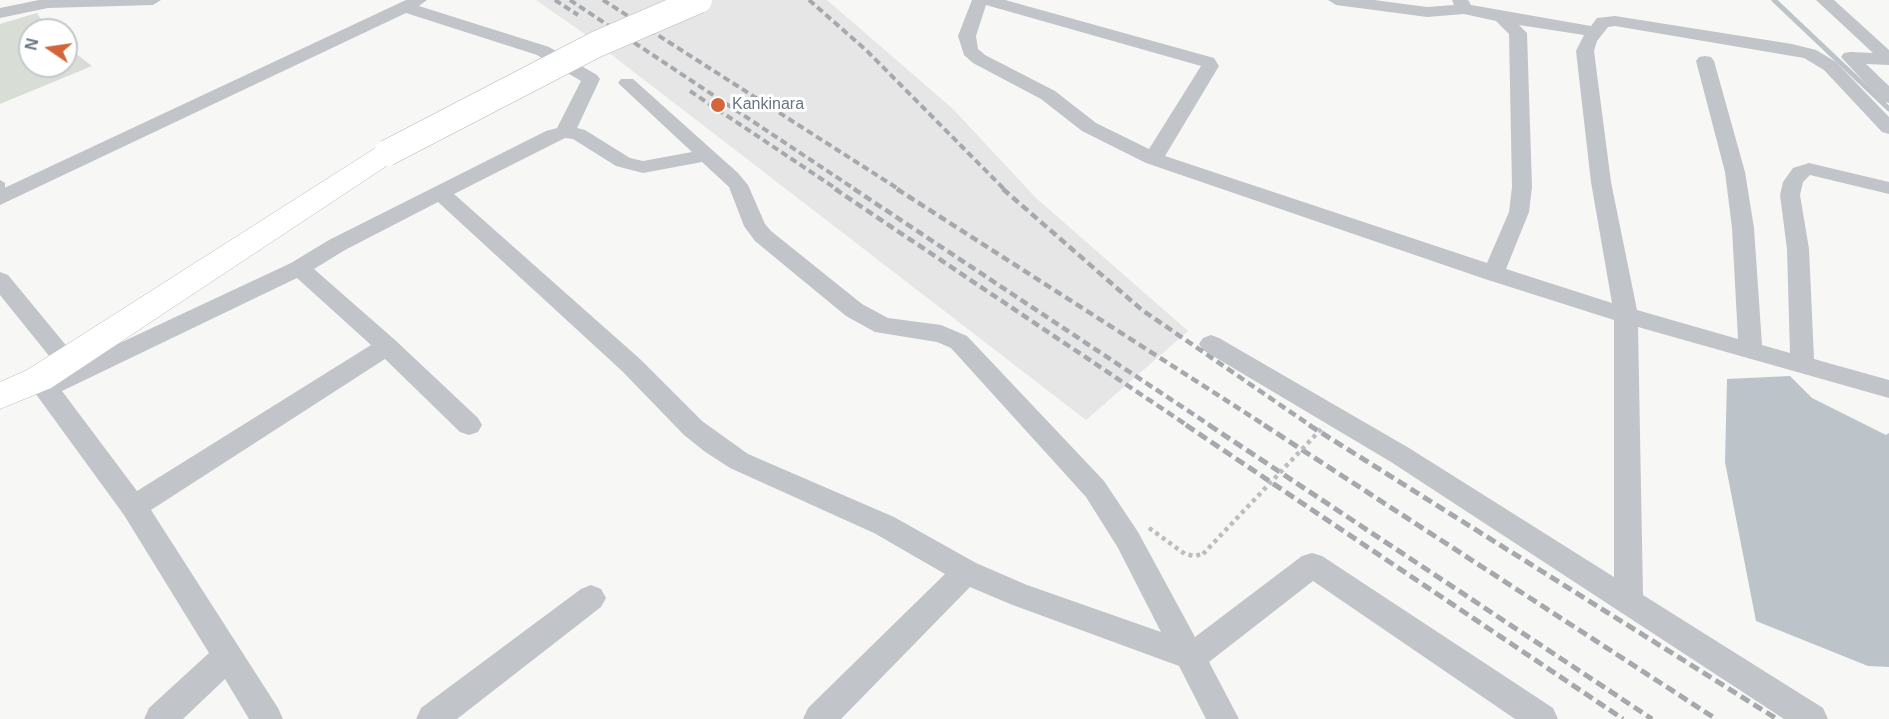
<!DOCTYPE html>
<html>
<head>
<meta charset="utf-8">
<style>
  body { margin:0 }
  #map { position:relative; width:1889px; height:719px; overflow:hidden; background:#f7f7f5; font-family:Helvetica,sans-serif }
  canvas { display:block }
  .north { position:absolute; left:18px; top:18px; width:60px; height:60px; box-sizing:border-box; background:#fff; border:2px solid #c3c8cd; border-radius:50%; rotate:283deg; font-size:16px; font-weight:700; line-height:24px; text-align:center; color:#697683 }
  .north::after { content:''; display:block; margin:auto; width:21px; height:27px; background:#d36539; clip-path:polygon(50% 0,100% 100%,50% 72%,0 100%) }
</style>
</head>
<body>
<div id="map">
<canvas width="1889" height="719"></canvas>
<div class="north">N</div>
</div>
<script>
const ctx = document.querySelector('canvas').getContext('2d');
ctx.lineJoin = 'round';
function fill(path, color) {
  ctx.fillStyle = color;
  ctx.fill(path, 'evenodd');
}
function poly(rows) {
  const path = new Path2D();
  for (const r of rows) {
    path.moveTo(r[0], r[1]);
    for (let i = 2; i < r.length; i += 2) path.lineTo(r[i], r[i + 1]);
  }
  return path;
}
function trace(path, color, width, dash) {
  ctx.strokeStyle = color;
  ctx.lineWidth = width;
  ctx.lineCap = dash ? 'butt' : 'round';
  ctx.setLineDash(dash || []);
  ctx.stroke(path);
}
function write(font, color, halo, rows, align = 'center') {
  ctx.font = font + ' Helvetica,sans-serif';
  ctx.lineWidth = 6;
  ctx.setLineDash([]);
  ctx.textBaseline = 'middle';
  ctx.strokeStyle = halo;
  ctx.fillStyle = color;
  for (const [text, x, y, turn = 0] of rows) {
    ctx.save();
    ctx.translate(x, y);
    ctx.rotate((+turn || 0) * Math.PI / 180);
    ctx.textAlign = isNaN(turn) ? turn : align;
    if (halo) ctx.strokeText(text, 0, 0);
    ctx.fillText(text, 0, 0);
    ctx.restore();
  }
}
fill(poly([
  [536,0,827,0,953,109,1036,198,1188,331,1086,420,582,32]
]), '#e5e6e5');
fill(poly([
  [37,13,48,30,30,30,30,66,66,66,66,46,92,66,0,104,0,24]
]), '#d8ded6');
fill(poly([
  [1790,376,1812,398,1886,435,1889,433,1889,667,1868,666,1756,621,1725,462,1727,379]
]), '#bcc4c9');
trace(poly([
  [1774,0,1889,109]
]), '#bcc4c9', 5);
const secondary = poly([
  [387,145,397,147,400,153,397,159,51,388,0,409,0,382,27,370,377,147,387,145]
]);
trace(secondary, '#b6babe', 1);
trace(poly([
  [1149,528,1185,554,1194,556,1203,554]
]), '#bbbdc0', 4.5, [4, 4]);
fill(poly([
  [0,180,5,183,5,190,0,193,0,180]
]), '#c1c4c8');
fill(poly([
  [39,0,161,0,153,5,48,8,0,18,0,8,39,0],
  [406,0,427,0,419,6,549,47,597,75,600,79,577,128,585,130,630,158,643,161,692,152,618,83,621,79,633,79,738,173,748,185,765,224,771,231,862,304,888,318,941,325,967,336,1104,481,1138,532,1195,637,1302,556,1312,553,1322,556,1553,708,1558,719,1515,719,1313,581,1209,662,1239,719,1206,719,1179,666,1010,604,970,587,841,719,803,719,808,708,945,574,874,533,730,468,704,451,684,435,622,371,438,202,345,250,314,269,395,340,478,418,482,425,478,432,469,435,460,432,385,359,151,510,278,708,283,719,249,719,225,679,183,719,144,719,149,708,209,653,124,515,30,386,27,379,30,372,39,370,50,375,63,369,58,367,0,295,0,272,8,275,74,355,77,363,291,263,329,240,546,131,557,128,581,81,537,55,406,13,0,205,0,190,406,0],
  [565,138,573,139,616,166,643,173,702,162,729,187,744,226,755,241,846,316,875,332,937,342,951,348,1086,497,1118,548,1161,632,1027,585,976,563,894,517,748,454,702,421,640,359,454,194,565,138],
  [297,278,371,345,137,491,62,391,297,278],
  [972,0,1005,0,1214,58,1219,66,1165,156,1487,263,1509,212,1512,187,1509,34,1496,21,1464,14,1427,17,1336,5,1328,0,1374,0,1427,7,1454,5,1452,0,1468,0,1471,5,1591,26,1597,18,1615,16,1792,44,1816,50,1836,62,1889,117,1889,134,1882,132,1824,70,1804,58,1615,26,1608,27,1597,41,1594,51,1611,182,1637,310,1738,339,1732,228,1725,172,1696,61,1699,57,1705,56,1711,57,1714,61,1745,172,1754,228,1762,345,1790,353,1787,249,1780,195,1783,182,1793,168,1809,163,1889,182,1889,194,1810,175,1803,182,1800,195,1809,249,1814,359,1889,380,1889,398,1638,327,1643,595,1823,708,1828,719,1784,719,1391,462,1203,350,1199,344,1203,338,1211,335,1219,338,1409,448,1614,577,1614,320,1485,279,1146,163,1082,131,1041,99,973,63,964,55,958,36,972,0],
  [986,5,1201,66,1149,149,1096,123,1055,91,985,55,978,49,976,36,986,5],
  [1519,25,1584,35,1576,51,1591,182,1612,303,1506,269,1529,212,1532,187,1527,33,1519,25],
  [1816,0,1834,0,1889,50,1889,65,1866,64,1889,86,1889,103,1882,101,1841,57,1844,53,1850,52,1873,53,1816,0],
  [591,585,601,589,606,598,601,607,457,719,416,719,421,708,581,589,591,585]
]), '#c1c4c8');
fill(secondary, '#fff');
trace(poly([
  [555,0,578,15],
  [570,0,856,190],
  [603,0,900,190],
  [809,0,866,50,1005,190],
  [690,91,838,190]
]), '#a5a9ae', 4, [7, 4]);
trace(poly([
  [835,189,1188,426],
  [854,189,1211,426],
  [897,189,1266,426],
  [1003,189,1142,310,1311,426]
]), '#a5a9ae', 4.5, [8, 4.5]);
trace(poly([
  [1186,425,1623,719],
  [1209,425,1652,719],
  [1264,425,1716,719],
  [1309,425,1777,719]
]), '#a5a9ae', 5, [10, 5]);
const secondaryBridge = poly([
  [387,153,597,44,699,0]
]);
trace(secondaryBridge, '#b6babe', 27, []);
trace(poly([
  [1203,554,1324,426]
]), '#bbbdc0', 4.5, [4, 4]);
trace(secondaryBridge, '#fff', 26);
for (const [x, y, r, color] of [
  [718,105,8,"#d36539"]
]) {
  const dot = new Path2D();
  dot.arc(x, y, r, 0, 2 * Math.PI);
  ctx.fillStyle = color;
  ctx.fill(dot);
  trace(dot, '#fff', 2);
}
write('16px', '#697683', '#fff', [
  ["Kankinara",732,105]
], 'left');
</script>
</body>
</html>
